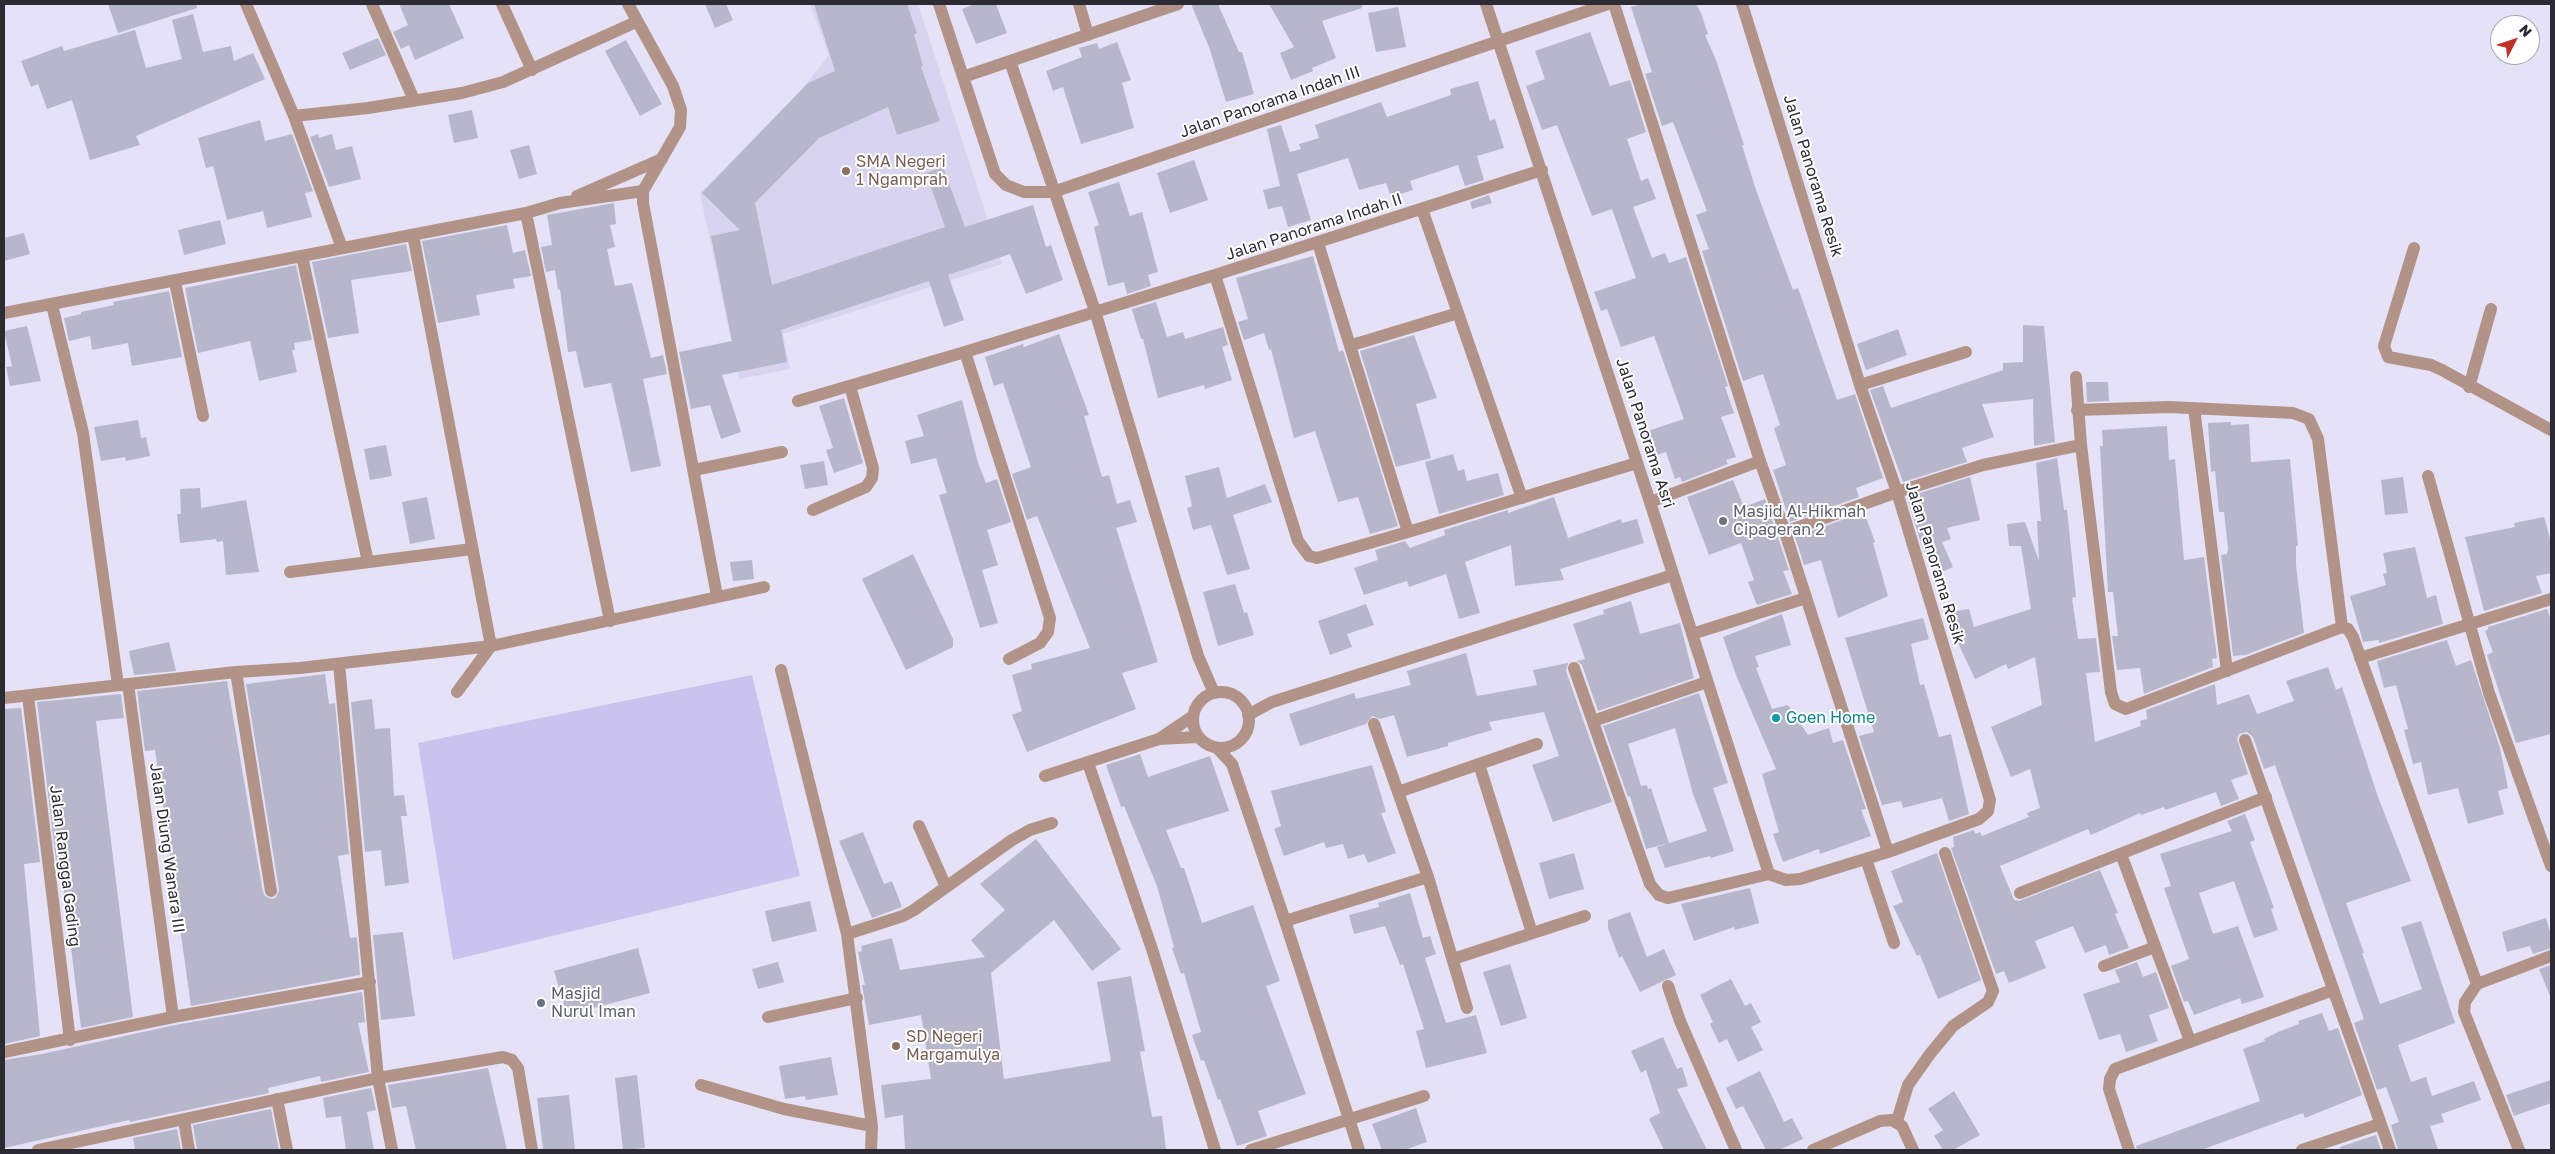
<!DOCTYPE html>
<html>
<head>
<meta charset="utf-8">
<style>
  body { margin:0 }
  #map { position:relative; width:2555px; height:1154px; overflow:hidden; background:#e5e1f6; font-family:"Golos Text",sans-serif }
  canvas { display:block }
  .frame { position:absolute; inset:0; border:5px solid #2c2b33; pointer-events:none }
  .north { position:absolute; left:2490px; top:15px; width:50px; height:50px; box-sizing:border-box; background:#fff; border:1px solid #abaaad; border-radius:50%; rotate:49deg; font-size:14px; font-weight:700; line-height:20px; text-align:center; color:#2c2b33 }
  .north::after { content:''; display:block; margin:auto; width:18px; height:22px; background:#be3029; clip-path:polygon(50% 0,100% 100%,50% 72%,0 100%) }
</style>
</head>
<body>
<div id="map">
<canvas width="2555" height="1154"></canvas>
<div class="frame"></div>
<div class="north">N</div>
</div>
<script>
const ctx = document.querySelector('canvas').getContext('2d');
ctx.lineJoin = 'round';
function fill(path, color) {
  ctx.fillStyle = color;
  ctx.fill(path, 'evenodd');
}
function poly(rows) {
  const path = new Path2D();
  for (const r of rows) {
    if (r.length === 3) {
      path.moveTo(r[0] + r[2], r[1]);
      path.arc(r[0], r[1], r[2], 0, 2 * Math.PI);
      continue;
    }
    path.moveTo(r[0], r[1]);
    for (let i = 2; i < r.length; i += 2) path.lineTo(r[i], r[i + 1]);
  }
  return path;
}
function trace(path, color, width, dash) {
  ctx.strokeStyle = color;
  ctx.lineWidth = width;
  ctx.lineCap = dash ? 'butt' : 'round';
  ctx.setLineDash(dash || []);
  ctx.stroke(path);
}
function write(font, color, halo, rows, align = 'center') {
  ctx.font = font + ' "Golos Text",sans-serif';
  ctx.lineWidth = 4;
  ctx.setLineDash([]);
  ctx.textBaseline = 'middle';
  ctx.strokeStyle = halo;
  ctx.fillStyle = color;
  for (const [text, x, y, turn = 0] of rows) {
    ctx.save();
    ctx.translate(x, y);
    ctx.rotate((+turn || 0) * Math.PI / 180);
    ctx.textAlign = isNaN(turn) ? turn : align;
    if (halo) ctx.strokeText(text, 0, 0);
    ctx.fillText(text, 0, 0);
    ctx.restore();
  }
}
fill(poly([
  [810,4,918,4,1002,264,783,334,790,369,739,379,700,193,803,88,829,55]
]), '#d8d3ef');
fill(poly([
  [752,675,800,876,453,960,418,743]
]), '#cac2ef');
fill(poly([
  [108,4,196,4,197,8,118,33],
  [399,4,449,4,464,38,415,60,409,45,401,49,393,32,408,25],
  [705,4,726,4,733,20,715,28],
  [814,4,907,4,917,33,914,34,923,66,921,67,940,121,897,135,888,107,819,138,755,203,772,285,945,227,926,173,943,167,965,227,1033,205,1046,247,1051,245,1063,280,1026,294,1010,254,948,275,964,320,944,327,929,281,781,330,787,362,722,375,741,432,721,439,710,405,691,409,679,352,732,341,711,236,740,230,702,193,808,83,835,71],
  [975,4,996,4,1007,33,976,44,962,9],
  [1191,4,1218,4,1239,52,1242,52,1254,94,1226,102,1209,47],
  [1269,4,1362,4,1362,8,1322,21,1336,58,1312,68,1313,71,1291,80,1280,53,1294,47],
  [1642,4,1696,4,1701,13,1708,34,1705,35,1716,60,1744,145,1742,145,1756,190,1793,290,1798,288,1837,400,1855,394,1883,478,1856,488,1859,497,1790,522,1773,470,1786,465,1774,428,1780,425,1763,374,1743,381,1702,251,1709,249,1696,215,1707,211,1673,122,1662,126,1645,74,1652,72,1631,7],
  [1398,7,1406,47,1376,52,1368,13],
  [193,14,203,52,231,46,234,61,253,53,265,79,136,136,140,145,90,160,72,100,47,109,38,84,31,87,21,61,62,46,64,51,135,30,146,68,182,59,172,20],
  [1590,32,1610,86,1630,80,1646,132,1627,139,1641,181,1648,178,1656,199,1633,207,1652,258,1665,253,1669,263,1686,257,1728,386,1725,387,1734,413,1721,417,1736,457,1726,460,1728,464,1682,482,1680,477,1675,479,1666,452,1654,456,1645,432,1684,419,1654,336,1621,347,1607,309,1601,311,1594,292,1636,278,1612,209,1592,216,1557,125,1542,130,1526,86,1545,79,1535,51],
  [378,38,386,55,350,70,342,53],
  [626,40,662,104,640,116,605,51],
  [1117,42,1131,80,1122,83,1134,128,1081,144,1063,87,1053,91,1046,71,1082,57,1079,48,1097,43,1099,49],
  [1478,81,1490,121,1495,119,1504,148,1477,156,1484,180,1465,186,1458,165,1410,181,1413,190,1391,197,1386,183,1359,190,1348,158,1297,174,1311,220,1288,227,1282,206,1268,209,1263,190,1280,186,1267,129,1281,125,1290,152,1301,149,1299,144,1319,138,1315,125,1381,102,1387,117,1451,95,1450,89],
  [472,110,478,138,454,143,448,115],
  [260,120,265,141,292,134,313,191,305,193,312,217,267,228,263,211,227,220,213,166,206,168,198,138],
  [318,134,319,138,332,134,336,150,352,146,361,179,329,187,310,137],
  [529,145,537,174,519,179,510,150],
  [1194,160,1208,200,1170,213,1157,173],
  [1119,182,1130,216,1142,212,1158,272,1148,275,1151,286,1127,294,1124,282,1108,286,1094,227,1099,225,1088,192],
  [1489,195,1492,203,1472,209,1470,202],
  [614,203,616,224,610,225,615,247,607,249,615,286,632,283,651,358,663,355,667,374,643,379,661,466,631,472,611,383,584,388,576,351,568,352,560,289,558,290,555,270,546,272,541,247,552,245,547,215],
  [220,220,226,244,184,255,178,230],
  [507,225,513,253,525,250,531,276,513,279,515,288,476,295,480,315,438,323,422,241],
  [24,233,30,254,4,261,4,238],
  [406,244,412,271,351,280,359,333,328,338,312,262],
  [1313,256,1339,352,1343,350,1398,526,1370,534,1358,497,1338,502,1315,431,1294,438,1271,349,1269,350,1264,333,1244,340,1238,322,1248,319,1236,278],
  [296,265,312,340,294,343,295,350,292,350,297,372,259,381,250,341,198,353,185,288],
  [169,291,182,357,132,366,128,343,92,350,90,336,69,341,64,318,81,314,81,312,114,305,113,302],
  [1156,302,1167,337,1183,332,1185,339,1223,327,1228,345,1222,347,1232,380,1205,389,1204,385,1158,398,1143,339,1141,339,1132,309],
  [2023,325,2044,326,2055,442,2034,446,2033,399,1982,404,1994,437,1962,448,1967,462,1903,482,1870,390,1883,386,1891,408,2003,370,2003,363,2023,362],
  [27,326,41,381,10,386,6,367,12,366,4,331],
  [1898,329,1907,355,1866,370,1857,344],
  [1059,334,1089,415,1084,416,1102,477,1109,475,1117,504,1130,500,1137,522,1116,528,1158,662,1122,673,1136,709,1027,752,1012,715,1022,711,1012,675,1032,669,1031,664,1090,648,1037,516,1027,520,1012,474,1031,467,1003,383,994,386,985,357,1023,344,1024,347],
  [1414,335,1437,398,1416,404,1431,458,1396,467,1360,351],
  [2086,382,2108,382,2109,401,2087,402],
  [844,398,863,463,834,473,826,450,833,448,819,406],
  [962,400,978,463,986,483,997,479,1011,522,987,530,998,565,982,570,998,623,980,628,939,495,947,493,936,458,911,464,905,441,924,436,917,415],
  [138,420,141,438,146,437,150,456,126,461,125,457,101,461,94,427],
  [2231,422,2231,425,2249,424,2251,462,2290,459,2298,546,2296,546,2296,565,2304,633,2245,655,2233,656,2221,555,2227,554,2228,548,2224,512,2219,512,2215,471,2211,472,2208,423],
  [2167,426,2169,460,2175,459,2184,560,2204,557,2217,658,2212,659,2213,667,2144,694,2140,668,2117,670,2112,636,2118,636,2113,592,2108,592,2100,446,2103,446,2102,430],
  [386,445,392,476,370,480,364,449],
  [1453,454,1458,471,1464,469,1467,481,1498,473,1504,495,1439,514,1425,462],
  [2057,458,2064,510,2067,510,2076,597,2072,598,2078,639,2096,638,2100,672,2086,673,2095,742,2141,726,2140,721,2147,719,2146,710,2215,684,2217,705,2249,694,2257,714,2294,701,2286,681,2328,667,2336,690,2342,687,2378,797,2411,881,2346,903,2364,953,2362,953,2380,1004,2422,989,2401,927,2421,921,2455,1023,2398,1045,2411,1082,2426,1077,2432,1096,2474,1081,2481,1100,2441,1114,2444,1122,2430,1126,2438,1150,2398,1150,2391,1125,2399,1122,2386,1087,2377,1090,2354,1023,2364,1019,2275,765,2264,769,2253,737,2247,732,2239,734,2237,739,2248,774,2231,780,2239,799,2221,806,2216,792,2165,810,2164,807,2141,815,2140,813,2091,835,2088,829,2000,866,2014,900,2019,901,2100,870,2118,913,2115,914,2129,948,2109,955,2106,945,2085,953,2073,926,2035,941,2046,968,2009,983,2004,971,1996,974,1951,848,1954,847,1953,837,1974,830,1975,834,1980,832,1982,836,2029,817,2027,813,2040,808,2030,769,2011,777,1991,727,2042,705,2035,657,2008,669,2006,664,1975,679,1944,613,1969,609,1974,627,2031,609,2021,546,2009,546,2007,524,2025,522,2039,561,2037,521,2041,521,2036,463],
  [824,461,828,485,805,489,800,465],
  [1219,467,1227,498,1265,484,1272,502,1233,515,1250,569,1227,575,1211,525,1193,530,1187,508,1192,506,1185,476],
  [1970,477,1980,520,1947,528,1951,539,1942,542,1953,567,1935,575,1922,547,1907,497],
  [2403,477,2408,513,2385,515,2381,480],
  [1733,480,1744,507,1765,499,1789,570,1783,571,1792,594,1757,605,1748,582,1754,580,1741,543,1709,555,1687,497],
  [200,488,201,508,246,500,259,572,226,575,223,541,217,542,216,539,180,543,177,514,181,514,180,489],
  [427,497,435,539,410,544,402,502],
  [1554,497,1568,538,1621,519,1622,523,1637,519,1644,543,1560,569,1564,580,1515,586,1511,545,1465,562,1480,613,1459,619,1446,574,1409,587,1407,581,1364,595,1354,568,1378,560,1375,550,1405,541,1410,548,1445,535,1444,530,1508,510,1508,513],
  [1864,512,1875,542,1873,543,1888,596,1838,618,1821,560,1804,565,1795,537],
  [2544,517,2551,542,2551,573,2536,576,2542,593,2484,611,2465,537,2515,527,2514,523],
  [2415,547,2427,598,2436,595,2443,624,2379,643,2379,640,2363,642,2350,596,2386,585,2383,574,2387,573,2383,553],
  [913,554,953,639,953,647,906,670,862,579],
  [752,560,754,579,733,581,730,562],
  [1235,584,1244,613,1247,612,1254,635,1218,646,1203,592],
  [1631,601,1640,634,1680,623,1694,678,1598,711,1582,665,1577,661,1585,659,1573,624,1604,614,1603,610],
  [1366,604,1374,625,1347,634,1352,647,1330,655,1318,621],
  [2547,609,2551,620,2551,734,2516,743,2487,655,2493,652,2485,631,2488,629,2488,627],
  [1782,614,1791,645,1755,656,1759,667,1756,668,1772,709,1788,705,1808,735,1829,728,1833,743,1843,740,1866,809,1861,810,1871,836,1820,854,1819,849,1783,862,1773,834,1779,832,1762,774,1776,769,1736,675,1723,637],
  [1923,618,1929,639,1911,644,1920,685,1924,684,1939,737,1951,734,1969,814,1949,821,1942,798,1903,808,1901,801,1882,805,1859,736,1874,732,1845,638],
  [2447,640,2456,666,2471,660,2500,748,2508,788,2498,791,2504,814,2468,824,2458,788,2428,795,2421,762,2413,764,2404,730,2408,729,2396,685,2384,688,2377,661],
  [169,642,176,671,134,675,129,651],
  [1466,653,1477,696,1537,685,1533,670,1568,663,1566,671,1612,802,1553,822,1532,765,1559,756,1544,712,1489,722,1492,730,1448,743,1448,746,1407,757,1394,715,1380,719,1372,716,1366,724,1300,746,1289,714,1354,693,1356,699,1411,685,1407,671],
  [325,674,329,704,335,703,349,854,338,856,350,938,357,937,360,975,191,1006,155,750,145,751,137,691,227,681,263,892,265,896,272,899,276,897,279,890,246,684],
  [1699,693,1728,783,1713,788,1734,851,1711,858,1710,856,1665,868,1657,847,1707,831,1693,794,1675,728,1628,744,1641,786,1647,785,1648,789,1651,788,1669,843,1646,849,1630,796,1628,797,1603,726],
  [121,694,124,718,96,721,133,1017,81,1028,60,860,56,861,37,702],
  [372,699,375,729,390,728,394,796,404,795,407,816,401,816,409,883,385,886,381,850,365,852,351,702],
  [21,708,40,862,24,864,40,1036,4,1044,4,709],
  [1140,754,1148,777,1210,756,1229,811,1166,830,1181,868,1184,868,1202,923,1253,905,1280,981,1266,986,1306,1094,1258,1111,1267,1136,1237,1146,1220,1099,1218,1100,1204,1060,1201,1061,1192,1035,1201,1032,1184,973,1181,974,1172,948,1174,947,1157,886,1124,806,1121,807,1106,765],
  [1372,765,1386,812,1381,813,1396,853,1368,863,1364,854,1348,859,1343,844,1326,848,1324,842,1284,856,1274,829,1281,826,1271,791],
  [2245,814,2255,840,2250,842,2274,908,2271,909,2278,930,2254,938,2234,881,2199,893,2213,934,2238,926,2264,997,2242,1004,2240,998,2194,1015,2188,1001,2184,1002,2171,966,2189,959,2164,888,2171,886,2160,854,2232,831,2227,821],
  [863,832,884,884,892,881,902,907,872,918,839,841],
  [1036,839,1121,949,1092,971,1054,920,991,973,1004,1079,1111,1061,1097,982,1131,976,1145,1051,1140,1052,1152,1117,1162,1116,1166,1150,905,1150,903,1115,885,1118,881,1085,931,1079,921,1015,869,1025,862,985,865,985,858,952,862,951,861,946,892,938,900,970,985,957,971,940,1005,910,980,884],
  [1574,853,1584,889,1549,899,1539,863],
  [1937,853,1981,980,1938,999,1920,955,1917,956,1893,906,1903,902,1891,871],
  [1750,888,1759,923,1735,930,1734,927,1694,941,1681,904],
  [1410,893,1423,938,1430,936,1436,954,1425,958,1446,1023,1476,1015,1487,1053,1426,1068,1416,1031,1424,1029,1403,964,1400,965,1385,926,1354,934,1349,915,1379,907,1378,903],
  [810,901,817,931,772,942,765,911],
  [1630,912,1647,957,1664,949,1676,975,1640,992,1622,956,1619,958,1608,928,1608,920],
  [2546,918,2551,935,2551,948,2533,954,2530,946,2507,952,2502,932],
  [403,932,415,1016,381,1020,373,935],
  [638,948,650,993,567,1015,554,971],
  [778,962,784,982,758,989,752,969],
  [2137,962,2143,977,2156,972,2169,1008,2149,1015,2158,1041,2126,1052,2120,1034,2099,1040,2083,994,2120,982,2115,970],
  [1510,964,1527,1018,1501,1026,1483,972],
  [2551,965,2551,996,2550,996,2539,969],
  [1731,979,1745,1006,1751,1003,1761,1022,1751,1027,1763,1050,1738,1062,1727,1039,1719,1043,1710,1024,1713,1022,1700,995],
  [362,992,365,1022,358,1023,369,1072,321,1082,320,1076,268,1088,269,1093,130,1122,129,1120,4,1148,4,1060,42,1054,175,1025],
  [2322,1013,2329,1031,2338,1028,2362,1095,2305,1118,2303,1113,2201,1150,2137,1150,2136,1146,2260,1101,2243,1049,2265,1041,2264,1039,2278,1032,2299,1024,2298,1021],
  [1663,1037,1677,1069,1682,1067,1688,1086,1677,1089,1707,1150,1664,1150,1649,1119,1660,1113,1646,1070,1641,1073,1631,1051],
  [831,1057,838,1095,806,1100,805,1096,785,1099,779,1066],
  [488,1068,507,1150,416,1150,406,1106,392,1108,388,1085],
  [1760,1071,1784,1122,1792,1118,1803,1139,1779,1150,1766,1150,1743,1106,1736,1109,1726,1088],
  [637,1075,645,1148,623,1150,615,1078],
  [2551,1080,2551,1103,2514,1116,2506,1095],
  [371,1088,376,1110,367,1112,374,1150,346,1150,341,1116,326,1118,323,1098],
  [1954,1091,1980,1135,1953,1150,1943,1150,1934,1136,1943,1130,1928,1109],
  [569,1095,575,1150,543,1150,537,1098],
  [1416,1108,1427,1142,1404,1150,1382,1150,1372,1124],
  [271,1109,279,1150,197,1150,193,1125],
  [177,1129,181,1150,135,1150,133,1138],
  [2376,1135,2381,1150,2341,1150,2340,1147]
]), '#b7b7cb');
trace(poly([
  [246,4,294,116,342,248],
  [372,4,414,100],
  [502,4,532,70],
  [628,4,673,86,681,110,680,127,643,191,643,203,717,596],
  [939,4,995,174,1006,185,1024,192,1053,192,1608,4],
  [1079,4,1088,35],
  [1486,4,1650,502,1769,874],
  [1614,4,1760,461,1785,532,1888,852],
  [1010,61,1095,311,1198,656,1214,693],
  [963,77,1178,4],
  [294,116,368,108,462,93,503,82,636,22],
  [577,196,662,159],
  [1422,209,1522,498],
  [526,213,610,621],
  [413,235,491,646,457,692],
  [1318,243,1408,532],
  [2414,248,2384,346,2388,357,2431,365,2442,370,2551,430],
  [302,256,368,562],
  [1215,275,1298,541,1309,556,1317,558,1408,532,1637,463],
  [175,282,203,416],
  [52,305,83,433,118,685],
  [4,313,526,213,560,203,643,191],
  [1352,345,1458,313],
  [965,352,1050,618,1048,632,1040,643,1009,659],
  [2076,377,2081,445,2111,692,2115,704,2126,709,2342,627,2348,629,2353,637,2477,984],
  [1860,385,1966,352],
  [2469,387,2491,309],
  [798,401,965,352,1215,275,1542,170],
  [2194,408,2227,671],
  [2077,410,2169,407,2293,413,2309,419,2318,439,2342,627],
  [694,470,782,452],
  [2428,476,2489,693,2551,866],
  [1650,502,1760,461],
  [813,510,866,487,872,478,873,468,850,386],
  [1785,532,1897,492,1983,465,2081,445],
  [290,572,472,549],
  [1692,634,1806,598],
  [2360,658,2551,599],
  [339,664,378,1078,392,1150],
  [1574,668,1650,884,1659,895,1668,898,1769,874,1786,880,1800,879,1888,852,1979,819,1988,811,1990,800,1897,492,1860,385,1742,4],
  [781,670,847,934,872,1126,871,1150],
  [236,672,271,891],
  [128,684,173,1017],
  [1221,720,28],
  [28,696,70,1040],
  [4,698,236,672,300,668,491,646,764,587],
  [1248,715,1272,702,1673,575],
  [1593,721,1707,682],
  [1374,724,1428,877,1467,1008],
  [1159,739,1193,716],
  [2245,740,2390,1150],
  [1217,748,1232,764,1285,921,1359,1150],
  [1088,763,1151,946,1215,1150],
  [1479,764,1532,933],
  [1045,776,1159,739,1198,737],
  [1398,792,1537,744],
  [919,826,946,887],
  [2121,854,2190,1041],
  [1866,859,1894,943],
  [2020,893,2266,797],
  [1285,921,1428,877],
  [847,934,903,916,914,910,1012,840,1030,830,1052,823],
  [1453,959,1585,916],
  [2104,966,2155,947],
  [1668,986,1680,1021,1736,1150],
  [768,1017,857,998],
  [4,1052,173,1017,370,982],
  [701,1085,784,1109,872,1126],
  [277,1099,287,1150],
  [184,1120,189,1150],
  [1897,1121,1908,1085,1930,1054,1953,1026,1988,1002,1993,991,1945,853],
  [38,1150,378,1078,503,1057,512,1060,518,1068,532,1150],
  [1251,1150,1424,1096],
  [1813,1150,1880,1121,1892,1120,1902,1126,1913,1150],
  [2129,1150,2109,1089,2110,1079,2115,1069,2333,990],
  [2302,1150,2380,1124],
  [2519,1150,2464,1012,2465,1002,2477,984,2551,956]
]), '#b19387', 12);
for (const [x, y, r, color] of [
  [846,171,5,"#8d6e63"],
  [1723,521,5,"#6b7280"],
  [1776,718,5,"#0f9aa8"],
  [541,1003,5,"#6b7280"],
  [896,1046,5,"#8d6e63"]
]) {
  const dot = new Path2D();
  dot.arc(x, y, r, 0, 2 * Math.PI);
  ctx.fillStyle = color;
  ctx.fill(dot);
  trace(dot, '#fff', 2);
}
write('16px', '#2c2b33', '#fff', [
  ["Jalan Panorama Indah III",1270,102,-19],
  ["Jalan Panorama Resik",1813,176,73],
  ["Jalan Panorama Indah II",1314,227,-18],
  ["Jalan Panorama Asri",1645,433,72],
  ["Jalan Panorama Resik",1935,563,73],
  ["Jalan Diung Wanara III",167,848,82],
  ["Jalan Rangga Gading",65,866,83]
]);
write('16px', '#785e54', '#fff', [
  ["SMA Negeri",856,162],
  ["1 Ngamprah",856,180],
  ["SD Negeri",906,1037],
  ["Margamulya",906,1055]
], 'left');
write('16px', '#5b616d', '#fff', [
  ["Masjid Al-Hikmah",1733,512],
  ["Cipageran 2",1733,530],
  ["Masjid",551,994],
  ["Nurul Iman",551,1012]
], 'left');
write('16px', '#0d838f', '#fff', [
  ["Goen Home",1786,718]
], 'left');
</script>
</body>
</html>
